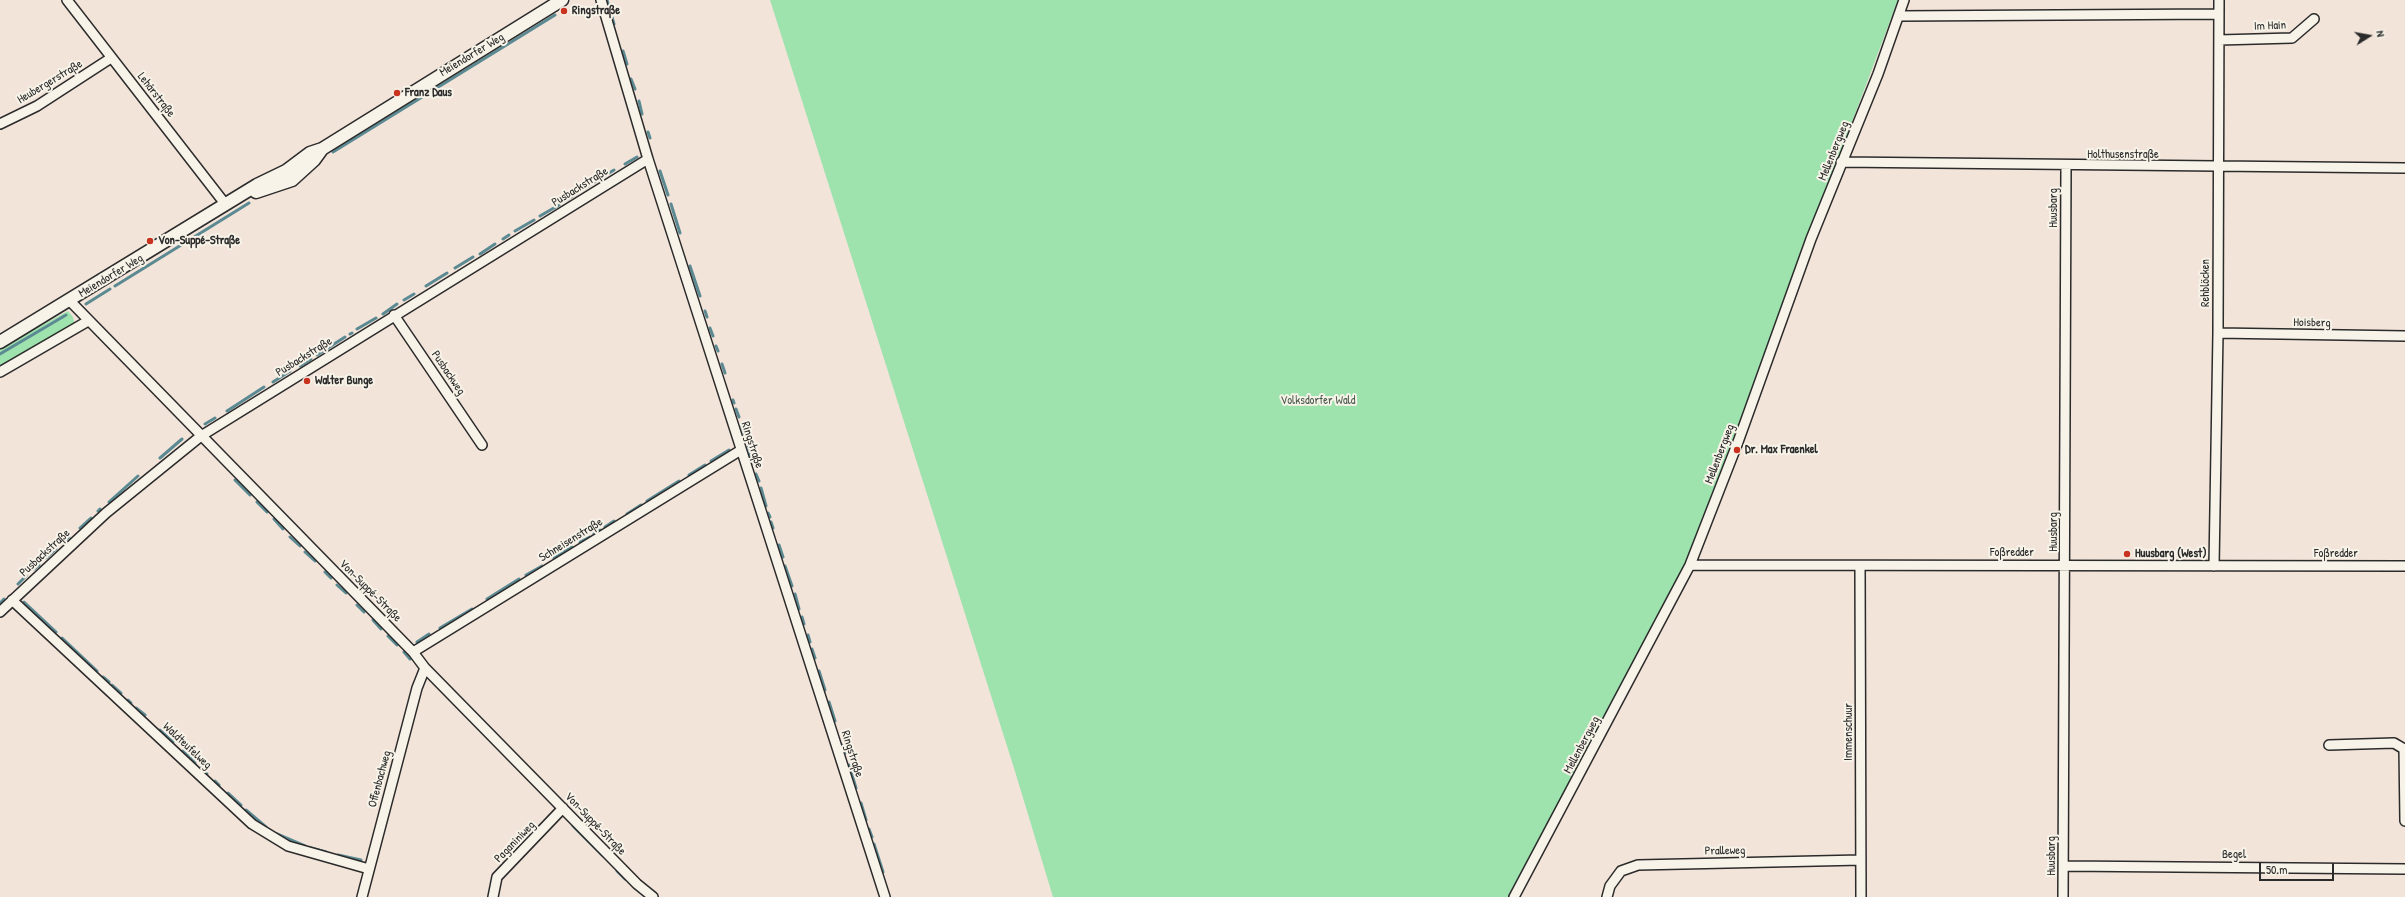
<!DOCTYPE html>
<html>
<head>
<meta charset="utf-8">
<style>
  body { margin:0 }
  #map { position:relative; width:2405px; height:897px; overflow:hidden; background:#f3e4da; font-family:"Patrick Hand",sans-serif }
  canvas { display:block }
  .north { position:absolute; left:2349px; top:16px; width:40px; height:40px; -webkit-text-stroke:3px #f7f3e8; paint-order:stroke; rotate:79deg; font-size:11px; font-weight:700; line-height:16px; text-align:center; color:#2b2b2b }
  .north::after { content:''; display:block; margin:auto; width:14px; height:18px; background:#2b2b2b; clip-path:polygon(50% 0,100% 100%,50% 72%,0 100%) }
  .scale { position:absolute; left:2259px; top:863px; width:75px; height:18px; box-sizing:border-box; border:2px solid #2b2b2b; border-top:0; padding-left:5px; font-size:12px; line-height:14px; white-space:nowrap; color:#2b2b2b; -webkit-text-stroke:3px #f7f3e8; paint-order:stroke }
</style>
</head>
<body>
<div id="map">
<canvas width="2405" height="897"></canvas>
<div class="north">N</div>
<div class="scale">50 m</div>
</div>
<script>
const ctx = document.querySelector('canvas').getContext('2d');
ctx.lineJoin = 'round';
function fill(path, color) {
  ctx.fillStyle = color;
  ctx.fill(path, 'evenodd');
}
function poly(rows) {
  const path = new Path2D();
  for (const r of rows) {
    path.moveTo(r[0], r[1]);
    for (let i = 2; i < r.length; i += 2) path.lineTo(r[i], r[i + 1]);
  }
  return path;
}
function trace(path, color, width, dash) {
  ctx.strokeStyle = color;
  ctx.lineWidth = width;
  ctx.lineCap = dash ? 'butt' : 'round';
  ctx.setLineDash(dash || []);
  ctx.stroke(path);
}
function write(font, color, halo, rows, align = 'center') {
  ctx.font = font + ' "Patrick Hand",sans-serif';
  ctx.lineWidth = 4;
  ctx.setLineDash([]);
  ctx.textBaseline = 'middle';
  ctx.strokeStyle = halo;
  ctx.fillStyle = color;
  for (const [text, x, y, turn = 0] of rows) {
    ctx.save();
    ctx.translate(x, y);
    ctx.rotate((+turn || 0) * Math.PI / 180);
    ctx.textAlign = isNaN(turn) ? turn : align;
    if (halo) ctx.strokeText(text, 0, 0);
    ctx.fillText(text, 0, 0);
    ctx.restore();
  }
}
fill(poly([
  [770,0,1898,0,1684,568,1509,897,1053,897,1014,768],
  [68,311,73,317,75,326,0,367,0,348]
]), '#9ee2ae');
trace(poly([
  [607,0,614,24],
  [623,51,627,64],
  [631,79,635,89],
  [639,101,642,114],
  [648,132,650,138],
  [333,152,555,15],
  [625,164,637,157],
  [660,171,668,195],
  [583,189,614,170],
  [566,200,576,194],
  [671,204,680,233],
  [540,216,559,205],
  [515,231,534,220],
  [503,239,509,235],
  [480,254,495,244],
  [690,266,700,296],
  [455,268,473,257],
  [115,286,249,203],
  [426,286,447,273],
  [404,300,414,294],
  [86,304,110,289],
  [705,311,707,317],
  [383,314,397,304],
  [710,328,713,336],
  [357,329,376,318],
  [350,334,352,333],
  [716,346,718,351],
  [0,354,66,315],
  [317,355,345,337],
  [722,364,725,373],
  [300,366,311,359],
  [273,382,290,371],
  [733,400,734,403],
  [736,409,739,417],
  [227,411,264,387],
  [205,424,215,418],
  [742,427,745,436],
  [748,447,753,463],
  [160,458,182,439],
  [711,461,729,450],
  [756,474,759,481],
  [689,475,705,465],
  [235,480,250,495],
  [761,488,766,506],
  [647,501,679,481],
  [109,502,138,476],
  [257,502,267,512],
  [98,511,100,509],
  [768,513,770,517],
  [627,514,641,505],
  [274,519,283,529],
  [771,522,773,528],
  [605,527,614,521],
  [80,528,91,518],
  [594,534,600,530],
  [290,537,300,546],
  [64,541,69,537],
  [580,542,590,537],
  [779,545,783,557],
  [305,552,315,561],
  [46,558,56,549],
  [554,558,572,547],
  [785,566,792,586],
  [34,569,39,565],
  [325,572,331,578],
  [526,575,542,566],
  [18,584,26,576],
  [337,585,346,593],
  [795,594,799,609],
  [487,599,519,579],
  [24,602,56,632],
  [0,603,4,599],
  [357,605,364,612],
  [802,617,804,624],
  [373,620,381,629],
  [440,628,472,609],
  [808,635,810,642],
  [388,636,397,645],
  [62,638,97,671],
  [417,642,429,634],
  [812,649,815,658],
  [404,652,410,659],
  [819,671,825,690],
  [103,677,109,682],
  [112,685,121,693],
  [128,700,131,703],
  [829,702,835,721],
  [136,708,145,715],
  [160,730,173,742],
  [842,745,845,753],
  [183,751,195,763],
  [849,765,856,788],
  [201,768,207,774],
  [215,781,219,785],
  [228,793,241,805],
  [861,803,866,820],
  [246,810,266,827],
  [573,826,602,855],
  [869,829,872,837],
  [277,834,305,846],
  [874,844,883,872],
  [311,848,326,852],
  [338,855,361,860],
  [617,871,625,879]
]), '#5b8a93', 3);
const minor = poly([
  [67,0,226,205],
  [601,0,648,159,885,897],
  [1899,16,2219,14],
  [2219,40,2292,38,2314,19],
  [0,124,37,106,111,58],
  [1841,162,2405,168],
  [70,301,413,652,425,668,637,884,653,897],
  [394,315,482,445],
  [2218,333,2405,336],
  [0,372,88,321],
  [1690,565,2405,566],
  [1860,566,1861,897],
  [2214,566,2218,333,2219,0],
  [12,600,252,824,288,846,369,869],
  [0,612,106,513,201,436,648,159],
  [413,652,741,450],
  [2329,745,2394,743,2404,749,2405,821],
  [2064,866,2405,869],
  [362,897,417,688,425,668],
  [493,897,497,877,563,808],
  [1514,897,1690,565,1738,442,1811,239,1878,74,1904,0],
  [1607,897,1610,886,1621,871,1638,865,1861,860],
  [2063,897,2066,166]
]);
const tertiary = poly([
  [256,192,292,180,314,160,322,149],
  [0,342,257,185,286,171,310,153,322,149,562,0]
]);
trace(minor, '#2b2b2b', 12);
trace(tertiary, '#2b2b2b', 15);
trace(minor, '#f7f3e8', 9);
trace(tertiary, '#f7f3e8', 12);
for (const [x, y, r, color] of [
  [564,11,4,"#c8321e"],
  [397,93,4,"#c8321e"],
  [150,241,4,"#c8321e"],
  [307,381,4,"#c8321e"],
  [1737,450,4,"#c8321e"],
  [2127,554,4,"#c8321e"]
]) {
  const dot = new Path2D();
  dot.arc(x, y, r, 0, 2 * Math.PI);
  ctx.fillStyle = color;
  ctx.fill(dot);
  trace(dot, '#f7f3e8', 1.5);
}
write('bold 12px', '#2b2b2b', '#f7f3e8', [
  ["Ringstraße",572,11],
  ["Franz Daus",405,93],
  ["Von-Suppé-Straße",158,241],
  ["Walter Bunge",315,381],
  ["Dr. Max Fraenkel",1745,450],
  ["Huusbarg (West)",2135,554]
], 'left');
write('12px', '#2b2b2b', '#f7f3e8', [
  ["Im Hain",2270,26,-2],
  ["Meiendorfer Weg",472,55,-31],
  ["Heubergerstraße",50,82,-31],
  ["Lehárstraße",156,95,52],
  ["Mellenbergweg",1834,151,-68],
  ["Holthusenstraße",2123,155],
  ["Pusbackstraße",580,187,-32],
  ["Huusbarg",2054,208,-90],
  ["Meiendorfer Weg",111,276,-31],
  ["Rehblöcken",2206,283,-90],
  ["Hoisberg",2312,323,1],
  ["Pusbackstraße",304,357,-32],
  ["Pusbackweg",448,373,56],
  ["Ringstraße",752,445,72],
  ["Mellenbergweg",1720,454,-69],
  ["Huusbarg",2054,532,-90],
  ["Schneisenstraße",571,540,-32],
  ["Pusbackstraße",45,553,-43],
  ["Foßredder",2012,553],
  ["Foßredder",2336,554],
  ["Von-Suppé-Straße",370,591,45],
  ["Immenschuur",1849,732,-90],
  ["Mellenbergweg",1582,745,-62],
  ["Waldteufelweg",187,746,43],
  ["Ringstraße",852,754,72],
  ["Offenbachweg",380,779,-75],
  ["Von-Suppé-Straße",595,824,46],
  ["Paganiniweg",515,842,-46],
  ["Pralleweg",1725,851,-1],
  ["Begel",2234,855],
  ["Huusbarg",2052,856,-90]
]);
write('12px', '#48594c', '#f7f3e8', [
  ["Volksdorfer Wald",1318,401]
]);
</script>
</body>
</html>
